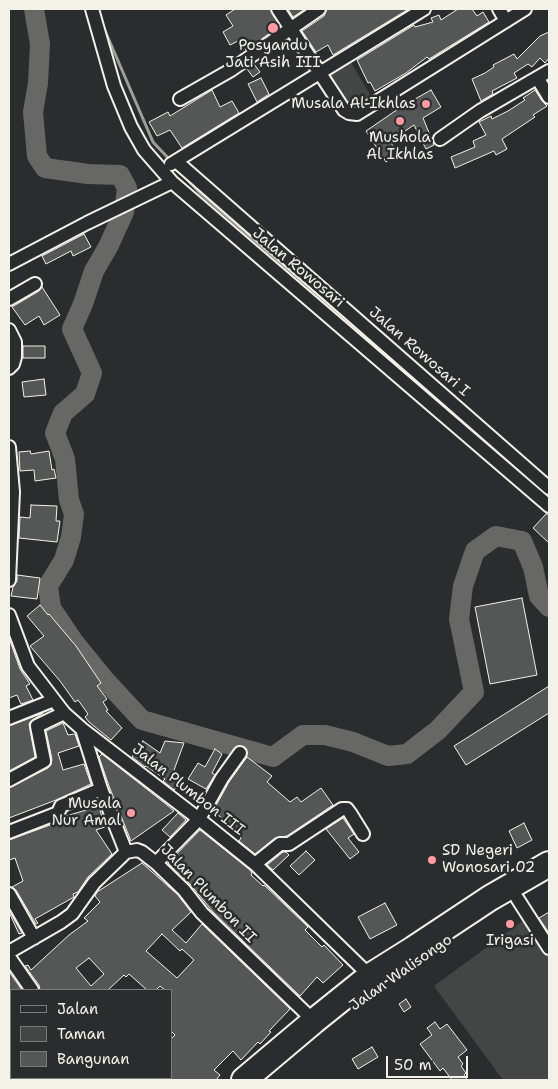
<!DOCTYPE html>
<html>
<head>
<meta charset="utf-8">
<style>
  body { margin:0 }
  #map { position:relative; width:558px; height:1089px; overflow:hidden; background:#2a2d2e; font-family:"Shantell Sans",sans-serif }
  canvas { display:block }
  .frame { position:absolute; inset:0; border:10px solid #f4f1e8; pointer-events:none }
  .legend { position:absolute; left:10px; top:989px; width:162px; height:90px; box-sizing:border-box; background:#2a2d2e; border:1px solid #7b7b78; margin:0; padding:6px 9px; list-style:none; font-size:15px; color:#f4f1e8 }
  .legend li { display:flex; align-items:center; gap:10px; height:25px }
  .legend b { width:25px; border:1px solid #7b7b78 }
  .scale { position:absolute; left:386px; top:1056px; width:82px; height:22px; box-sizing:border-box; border:2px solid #f4f1e8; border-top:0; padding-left:6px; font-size:15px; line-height:18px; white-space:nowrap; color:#f4f1e8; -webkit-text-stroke:4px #2a2d2e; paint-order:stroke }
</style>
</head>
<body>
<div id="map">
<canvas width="558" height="1089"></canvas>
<div class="frame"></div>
<ul class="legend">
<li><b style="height:6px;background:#2a2d2e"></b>Jalan</li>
<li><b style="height:14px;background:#444645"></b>Taman</li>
<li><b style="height:14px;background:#555756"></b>Bangunan</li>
</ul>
<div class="scale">50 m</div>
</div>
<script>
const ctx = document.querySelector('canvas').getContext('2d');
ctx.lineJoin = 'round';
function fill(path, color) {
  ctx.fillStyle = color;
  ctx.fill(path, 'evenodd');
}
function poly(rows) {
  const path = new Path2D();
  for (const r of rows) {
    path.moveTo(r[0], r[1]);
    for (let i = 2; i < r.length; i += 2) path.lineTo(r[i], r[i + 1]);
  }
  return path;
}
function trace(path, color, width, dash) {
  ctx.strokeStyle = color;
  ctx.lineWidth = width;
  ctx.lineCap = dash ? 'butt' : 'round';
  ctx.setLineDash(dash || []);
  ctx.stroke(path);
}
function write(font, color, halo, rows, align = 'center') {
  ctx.font = font + ' "Shantell Sans",sans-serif';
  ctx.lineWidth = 5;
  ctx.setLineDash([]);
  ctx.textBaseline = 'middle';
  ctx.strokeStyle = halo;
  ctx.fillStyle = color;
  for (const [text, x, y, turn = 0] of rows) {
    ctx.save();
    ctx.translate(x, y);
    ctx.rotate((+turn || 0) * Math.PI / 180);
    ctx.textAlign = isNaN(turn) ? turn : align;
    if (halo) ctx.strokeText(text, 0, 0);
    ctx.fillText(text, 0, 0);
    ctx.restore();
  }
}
fill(poly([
  [349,59,371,96,347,110,325,74],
  [524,920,549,955,549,1080,503,1080,434,986]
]), '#444645');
trace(poly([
  [103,26,153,142,170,160],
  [184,176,200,193,463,421]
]), '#9f9f9a', 3);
trace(poly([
  [34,9,40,44,38,83,33,112,37,156,45,168,88,174,120,175,127,188,124,212,108,247,94,271,83,304,72,329,92,373,85,394,63,413,55,433,65,459,69,500,74,514,71,537,64,560,48,586,51,608,74,642,104,679,142,720,273,757,303,735,325,735,353,742,388,756,407,754,438,730,474,692,459,619,463,586,475,551,496,536,522,541,533,567,539,596,549,607]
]), '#676866', 20);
const building = poly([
  [235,9,270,9,280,26,246,50,240,40,230,45,223,32,233,26,226,15,235,9],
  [288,9,305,9,293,17,288,9],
  [327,9,406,9,407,10,333,55,328,45,316,52,302,31,324,16,327,9],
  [458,9,472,9,477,16,483,12,489,22,429,59,427,57,406,73,375,91,370,82,368,83,357,60,414,25,415,27,433,22,431,18,439,15,441,20,458,9],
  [549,32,549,58,545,63,540,58,532,67,528,64,514,73,517,78,492,91,493,94,481,101,472,79,485,73,494,67,493,65,514,54,517,59,540,36,549,32],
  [289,40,291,44,280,51,278,47,289,40],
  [254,64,260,72,253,77,247,69,254,64],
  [261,78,269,94,257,102,248,84,261,78],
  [212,90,220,107,232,101,239,113,182,148,170,130,157,136,149,122,168,112,170,116,212,90],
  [431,90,441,107,423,118,434,145,426,149,414,125,390,141,398,154,386,162,366,131,401,107,431,90],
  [535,90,542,101,547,106,533,115,535,117,502,139,507,149,496,155,494,151,455,168,451,157,475,147,473,141,486,135,479,122,491,116,492,119,508,111,525,100,523,98,535,90],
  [84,234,91,247,73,256,71,251,46,264,42,256,84,234],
  [42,287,60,315,44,325,39,316,25,325,12,307,39,291,42,287],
  [23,346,45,346,45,358,23,358,23,346],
  [44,379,46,395,24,397,22,382,44,379],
  [30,451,31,454,49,451,52,470,54,469,56,478,35,481,34,470,20,471,19,452,30,451],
  [31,505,57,506,56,521,60,521,57,542,19,538,20,517,30,518,31,505],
  [546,514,549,514,549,543,533,528,546,514],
  [17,575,40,578,37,599,11,596,13,587,17,581,17,575],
  [522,598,537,675,490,684,475,607,522,598],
  [40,605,48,615,49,614,76,646,101,683,97,686,107,699,103,702,108,710,106,711,122,728,111,740,89,722,85,717,88,714,78,700,75,702,60,681,30,646,44,636,27,616,40,605],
  [9,638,20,669,30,684,26,686,33,700,21,704,17,695,9,698,9,638],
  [549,686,549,713,466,765,454,746,549,686],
  [43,713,31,721,29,724,35,757,9,771,9,726,43,713],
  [63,723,68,735,75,734,79,746,58,753,63,770,84,764,91,784,56,800,9,818,9,788,48,768,51,765,52,759,46,731,63,723],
  [143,741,160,753,165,741,184,743,174,770,184,779,174,790,163,781,165,779,146,766,145,767,132,757,143,741],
  [215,749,222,754,212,773,215,775,206,789,188,779,198,763,205,767,215,749],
  [102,754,167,805,174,811,131,841,109,786,99,757,102,754],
  [247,757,272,776,267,782,290,802,297,797,301,802,321,788,333,805,287,836,275,838,255,854,239,841,241,838,230,827,231,825,213,811,229,782,247,757],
  [97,800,105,827,96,830,112,854,88,877,78,892,73,894,74,897,35,919,38,923,36,924,16,890,12,887,23,881,15,858,9,860,9,840,61,821,66,816,93,808,92,802,97,800],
  [178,813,186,820,170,837,162,830,178,813],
  [343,818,354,834,348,838,359,852,350,859,326,829,343,818],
  [524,823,532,840,517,848,509,831,524,823],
  [200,830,250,870,252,873,251,875,263,886,264,885,308,927,305,930,322,947,324,945,343,965,323,983,317,977,300,996,213,912,190,884,168,863,200,830],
  [306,851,315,860,299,875,290,866,306,851],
  [283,852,286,852,289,855,273,870,267,865,283,852],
  [142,863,178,895,191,912,172,930,186,943,202,924,290,1009,269,1031,271,1032,260,1044,258,1042,241,1060,233,1051,214,1070,220,1075,216,1080,171,1080,171,1039,175,1035,171,1031,171,990,165,990,160,986,156,990,147,990,129,974,126,977,124,975,108,990,40,990,39,985,25,966,28,965,31,970,69,935,88,921,84,918,100,902,95,896,97,892,142,863],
  [162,934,180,951,182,949,194,960,177,978,146,951,162,934],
  [89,958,104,974,91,986,76,968,89,958],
  [385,903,397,925,370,939,358,917,385,903],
  [9,912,10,912,22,933,19,934,9,912],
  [549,912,549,933,539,918,549,912],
  [10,973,22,990,9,990,9,974,10,973],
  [406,999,411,1007,404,1012,399,1004,406,999],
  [435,1022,440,1029,447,1024,467,1050,458,1057,463,1064,461,1066,466,1073,464,1075,467,1080,452,1080,443,1068,440,1071,420,1044,432,1035,427,1028,435,1022],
  [372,1047,378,1057,358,1069,352,1059,372,1047]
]);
fill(building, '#555756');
trace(building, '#f4f1e8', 1);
const street = poly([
  [92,9,114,86,131,127,144,150,172,182,549,506],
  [278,9,344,110,349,113,357,114,525,9],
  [499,9,506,21],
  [538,79,549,97],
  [180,99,231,70,319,9],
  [440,139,480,111,549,71],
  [176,161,549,488],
  [171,164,424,9],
  [9,264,87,223,172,182],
  [9,299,35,284],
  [9,330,15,342,15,357,13,364,9,368],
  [9,447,13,492,9,580],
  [9,615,28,666,64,713,82,729,199,819,255,864,370,976],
  [9,718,54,700],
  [82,729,101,789,126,852],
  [9,780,44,761,37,726,64,713],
  [9,832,58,813,61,806,101,789],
  [126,852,137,850,142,852,156,863,184,890,202,913,314,1021],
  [156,863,199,819,222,778,240,753],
  [255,864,280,844,289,844,342,809,347,809,350,813,363,834],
  [9,894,34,938],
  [517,898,549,948],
  [9,952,61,922,72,914,94,883,126,852],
  [9,957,32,990],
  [113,1078,116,1080]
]);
const highway = poly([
  [244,1080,314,1021,370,976,413,949,490,898,549,864]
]);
trace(street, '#f4f1e8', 16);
trace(highway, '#f4f1e8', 28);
trace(street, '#2a2d2e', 12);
trace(highway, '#2a2d2e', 24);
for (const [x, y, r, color] of [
  [273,28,6,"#ff9aa2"],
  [426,104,5,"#ff9aa2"],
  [400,121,5,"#ff9aa2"],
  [131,813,5,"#ff9aa2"],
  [432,860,5,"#ff9aa2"],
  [510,924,5,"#ff9aa2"]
]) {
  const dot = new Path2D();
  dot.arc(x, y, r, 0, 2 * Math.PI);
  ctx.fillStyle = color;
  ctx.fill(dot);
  trace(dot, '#2a2d2e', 2);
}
write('15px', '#f4f1e8', '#2a2d2e', [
  ["Posyandu",273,46],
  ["Jati Asih III",273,63],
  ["Musala Al-Ikhlas",416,104,"right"],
  ["Mushola",400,138],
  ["Al Ikhlas",400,155],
  ["Musala",121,804,"right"],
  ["Nur Amal",121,821,"right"],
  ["SD Negeri",442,851,"left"],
  ["Wonosari 02",442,868,"left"],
  ["Irigasi",510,941]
]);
write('15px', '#f4f1e8', '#2a2d2e', [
  ["Jalan Rowosari",298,268,40],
  ["Jalan Rowosari I",419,352,41],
  ["Jalan Plumbon III",188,790,38],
  ["Jalan Plumbon II",208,894,46],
  ["Jalan Walisongo",401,973,-35]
]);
</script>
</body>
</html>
